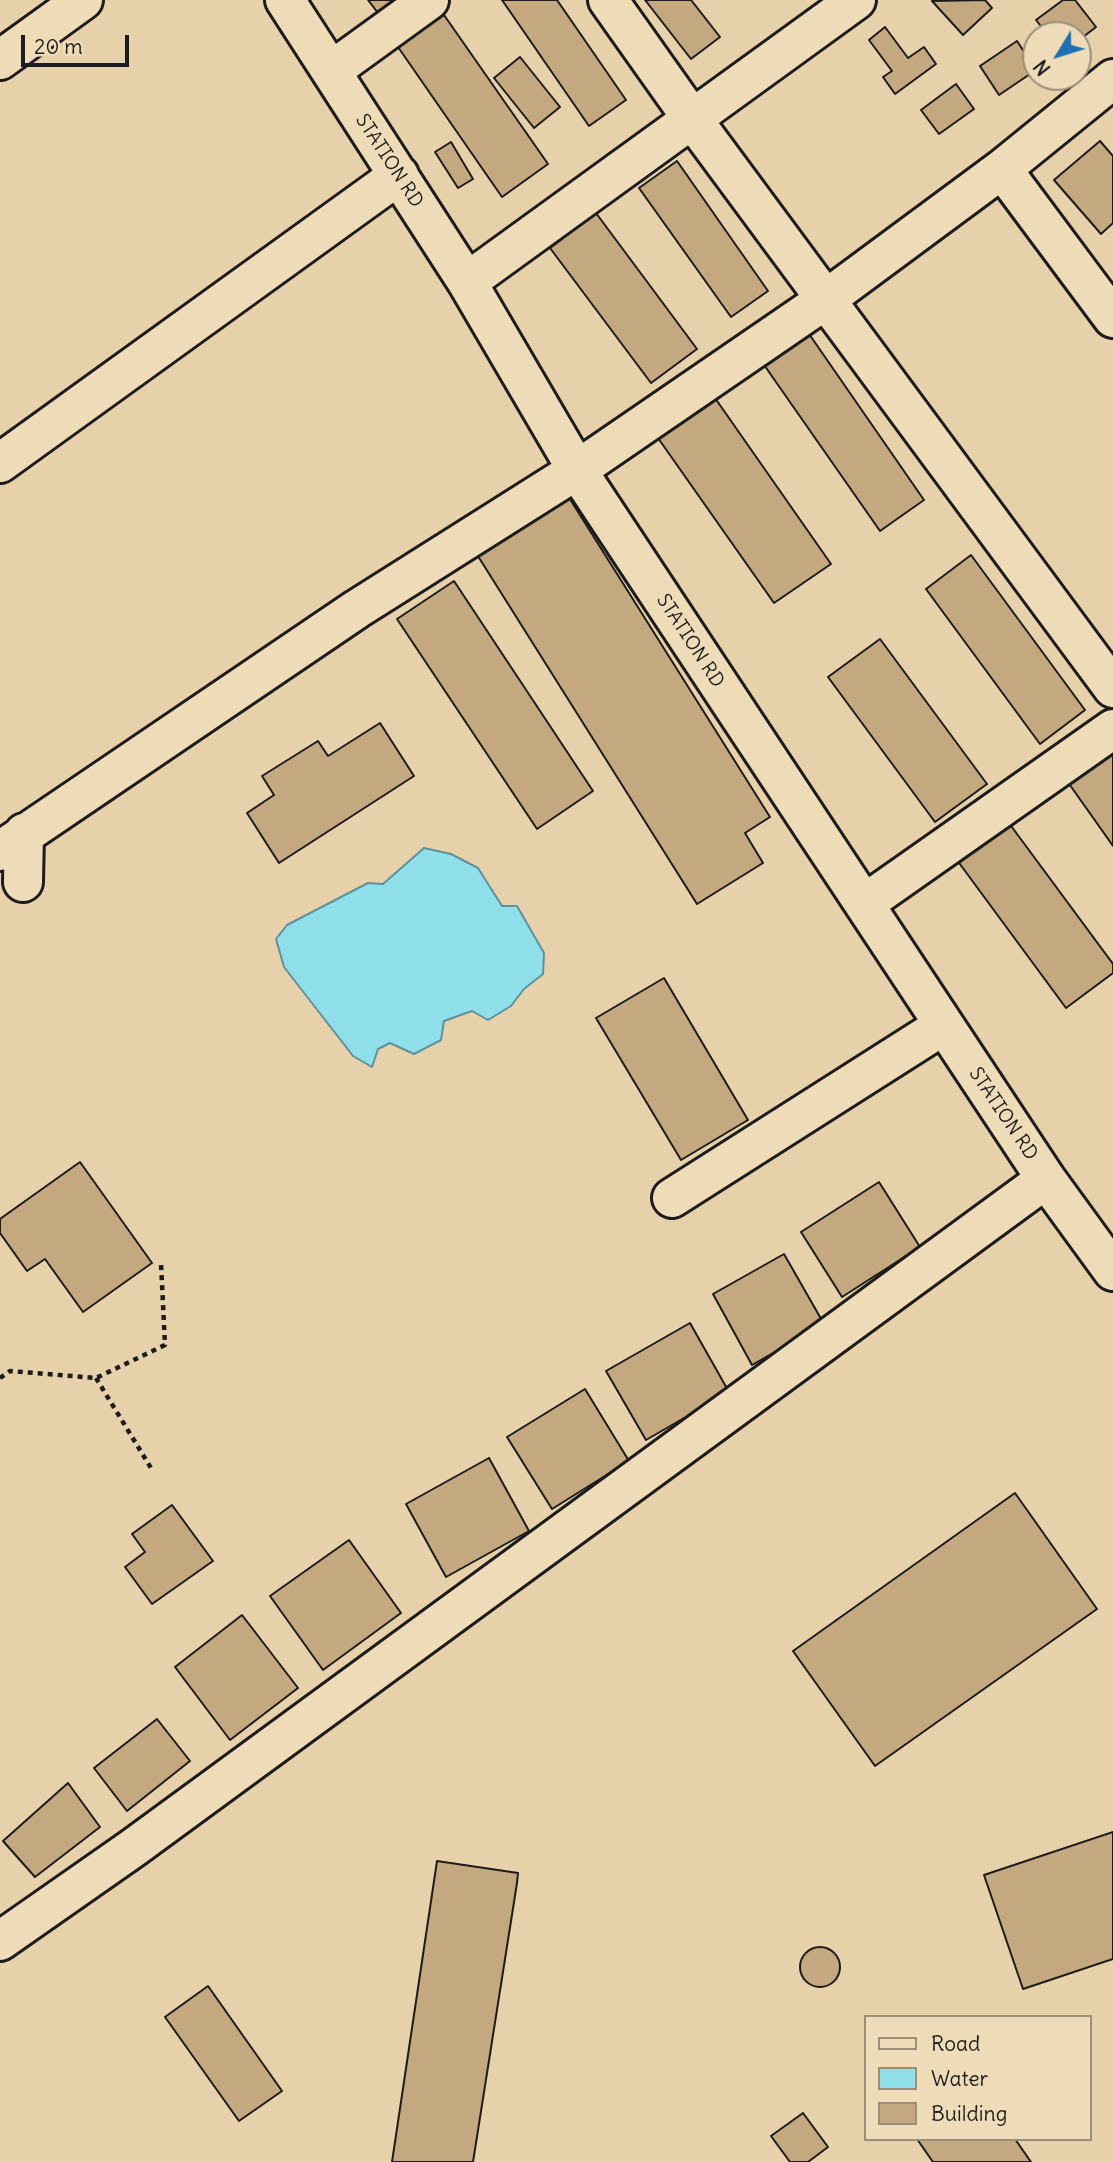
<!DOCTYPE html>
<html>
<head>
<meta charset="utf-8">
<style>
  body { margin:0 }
  #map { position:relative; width:1113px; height:2162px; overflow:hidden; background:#e7d1ab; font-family:Delius,sans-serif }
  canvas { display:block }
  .legend { position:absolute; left:864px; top:2015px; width:228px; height:126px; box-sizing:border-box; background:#eedcb9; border:2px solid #9a8f7a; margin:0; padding:9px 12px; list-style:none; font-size:21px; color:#1c1c1c }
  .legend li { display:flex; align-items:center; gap:14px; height:35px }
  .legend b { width:35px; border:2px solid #9a8f7a }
  .north { position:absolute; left:1022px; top:21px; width:70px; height:70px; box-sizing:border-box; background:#eedcb9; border:2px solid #9a8f7a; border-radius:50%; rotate:232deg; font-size:19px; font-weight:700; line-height:28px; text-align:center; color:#1c1c1c }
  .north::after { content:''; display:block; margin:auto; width:24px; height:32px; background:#1f6fb2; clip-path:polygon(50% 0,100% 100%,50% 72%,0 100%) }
  .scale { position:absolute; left:21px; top:35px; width:108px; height:32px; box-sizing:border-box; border:4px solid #1c1c1c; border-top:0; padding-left:9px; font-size:21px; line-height:24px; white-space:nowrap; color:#1c1c1c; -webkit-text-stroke:5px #eedcb9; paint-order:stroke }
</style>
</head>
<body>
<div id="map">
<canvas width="1113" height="2162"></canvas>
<ul class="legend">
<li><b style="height:9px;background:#eedcb9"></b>Road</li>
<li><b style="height:19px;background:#8fdfeb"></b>Water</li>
<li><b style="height:19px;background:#c4a87f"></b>Building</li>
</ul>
<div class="north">N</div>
<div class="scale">20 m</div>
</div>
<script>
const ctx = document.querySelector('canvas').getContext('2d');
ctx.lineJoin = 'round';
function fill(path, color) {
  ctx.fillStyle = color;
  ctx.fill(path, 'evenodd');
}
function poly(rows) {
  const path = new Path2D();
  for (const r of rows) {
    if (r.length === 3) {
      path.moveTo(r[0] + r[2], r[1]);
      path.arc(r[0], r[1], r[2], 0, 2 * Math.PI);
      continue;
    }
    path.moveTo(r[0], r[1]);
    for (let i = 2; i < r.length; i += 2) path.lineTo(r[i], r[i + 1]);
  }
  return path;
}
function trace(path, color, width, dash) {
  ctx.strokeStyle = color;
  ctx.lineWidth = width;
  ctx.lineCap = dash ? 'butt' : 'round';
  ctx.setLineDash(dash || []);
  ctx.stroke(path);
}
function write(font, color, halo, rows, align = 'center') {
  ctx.font = font + ' Delius,sans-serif';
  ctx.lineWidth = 7;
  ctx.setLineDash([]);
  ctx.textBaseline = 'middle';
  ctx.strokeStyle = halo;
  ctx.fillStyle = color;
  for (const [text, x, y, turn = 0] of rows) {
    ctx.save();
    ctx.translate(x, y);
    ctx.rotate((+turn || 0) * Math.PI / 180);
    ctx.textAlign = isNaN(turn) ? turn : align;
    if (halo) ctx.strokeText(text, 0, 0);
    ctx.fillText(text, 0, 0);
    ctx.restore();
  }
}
const water = poly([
  [424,848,451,854,478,868,502,906,517,906,544,953,543,974,524,989,511,1006,488,1020,472,1011,444,1021,441,1040,414,1054,390,1043,378,1049,372,1067,353,1056,284,967,276,939,287,925,368,883,383,884,424,848]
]);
fill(water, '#8fdfeb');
trace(water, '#619198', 2);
const building = poly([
  [368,0,391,0,393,2,378,13,368,0],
  [502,0,557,0,626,100,589,126,502,0],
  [645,0,691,0,720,37,691,59,645,0],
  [985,0,992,8,963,35,932,1,985,0],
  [1063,0,1075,0,1096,27,1078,41,1078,35,1048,35,1036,20,1063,0],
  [444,15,548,164,502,197,398,47,444,15],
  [885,27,908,58,924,47,936,64,895,94,883,77,892,71,869,40,885,27],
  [1017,41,1036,70,999,95,980,66,1017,41],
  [520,57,560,107,534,128,494,78,520,57],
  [956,84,974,109,939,134,921,110,956,84],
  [1100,141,1113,156,1113,223,1101,234,1054,180,1100,141],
  [451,142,473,179,458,188,435,152,451,142],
  [677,161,768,291,731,317,639,188,677,161],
  [596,213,697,349,651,383,550,248,596,213],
  [807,331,924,500,880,531,762,362,807,331],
  [715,398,831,564,774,603,658,438,715,398],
  [568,496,770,817,745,833,763,863,697,904,476,553,568,496],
  [971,555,1085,710,1040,744,926,589,971,555],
  [454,581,593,791,537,829,397,619,454,581],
  [880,639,987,784,935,822,828,677,880,639],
  [380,723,414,776,279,863,247,813,274,795,262,776,318,741,328,756,380,723],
  [1113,737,1113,846,1060,771,1113,737],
  [1003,815,1113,964,1113,973,1066,1008,951,852,1003,815],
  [664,978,748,1120,681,1160,596,1018,664,978],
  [80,1162,152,1263,83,1312,45,1259,27,1271,0,1233,0,1219,80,1162],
  [879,1182,920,1247,842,1297,801,1232,879,1182],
  [784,1254,824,1324,752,1365,713,1294,784,1254],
  [690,1323,729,1392,646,1440,606,1371,690,1323],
  [585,1389,629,1461,552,1509,507,1437,585,1389],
  [489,1458,529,1531,446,1577,406,1504,489,1458],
  [1015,1493,1097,1609,875,1766,793,1651,1015,1493],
  [172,1505,213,1561,152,1604,125,1567,145,1552,132,1534,172,1505],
  [349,1540,401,1613,323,1670,270,1596,349,1540],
  [242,1615,298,1688,230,1740,175,1667,242,1615],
  [157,1719,190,1761,127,1811,94,1768,157,1719],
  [68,1783,100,1827,35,1877,3,1841,68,1783],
  [1113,1832,1113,1959,1023,1989,984,1875,1113,1832],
  [437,1861,518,1873,517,1883,473,2162,392,2162,437,1861],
  [820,1967,20],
  [208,1986,282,2091,239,2121,165,2017,208,1986],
  [803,2113,828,2147,808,2162,790,2162,771,2136,803,2113],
  [917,2139,1015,2139,1031,2162,933,2162,917,2139]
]);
fill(building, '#c4a87f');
trace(building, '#1c1c1c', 2);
const minor = poly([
  [285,0,467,282,577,470,1046,1179,1113,1271],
  [608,0,693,120,1113,688],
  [0,60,83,0],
  [331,71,429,0],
  [1002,169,1113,318],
  [467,282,856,0],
  [0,463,399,175],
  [0,851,357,609,577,470,825,300,1002,169,1113,79],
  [23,882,24,833],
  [864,904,1113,729],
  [672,1198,944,1025],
  [0,1941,133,1848,1046,1179]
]);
trace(minor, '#1c1c1c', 44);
trace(poly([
  [0,1378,10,1371,96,1378,165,1345,161,1263],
  [96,1378,151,1468]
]), '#1c1c1c', 4.5, [5, 5]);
trace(minor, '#eedcb9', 38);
write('19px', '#1c1c1c', '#eedcb9', [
  ["STATION RD",389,161,57],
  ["STATION RD",690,641,57],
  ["STATION RD",1003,1114,56]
]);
</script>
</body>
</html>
